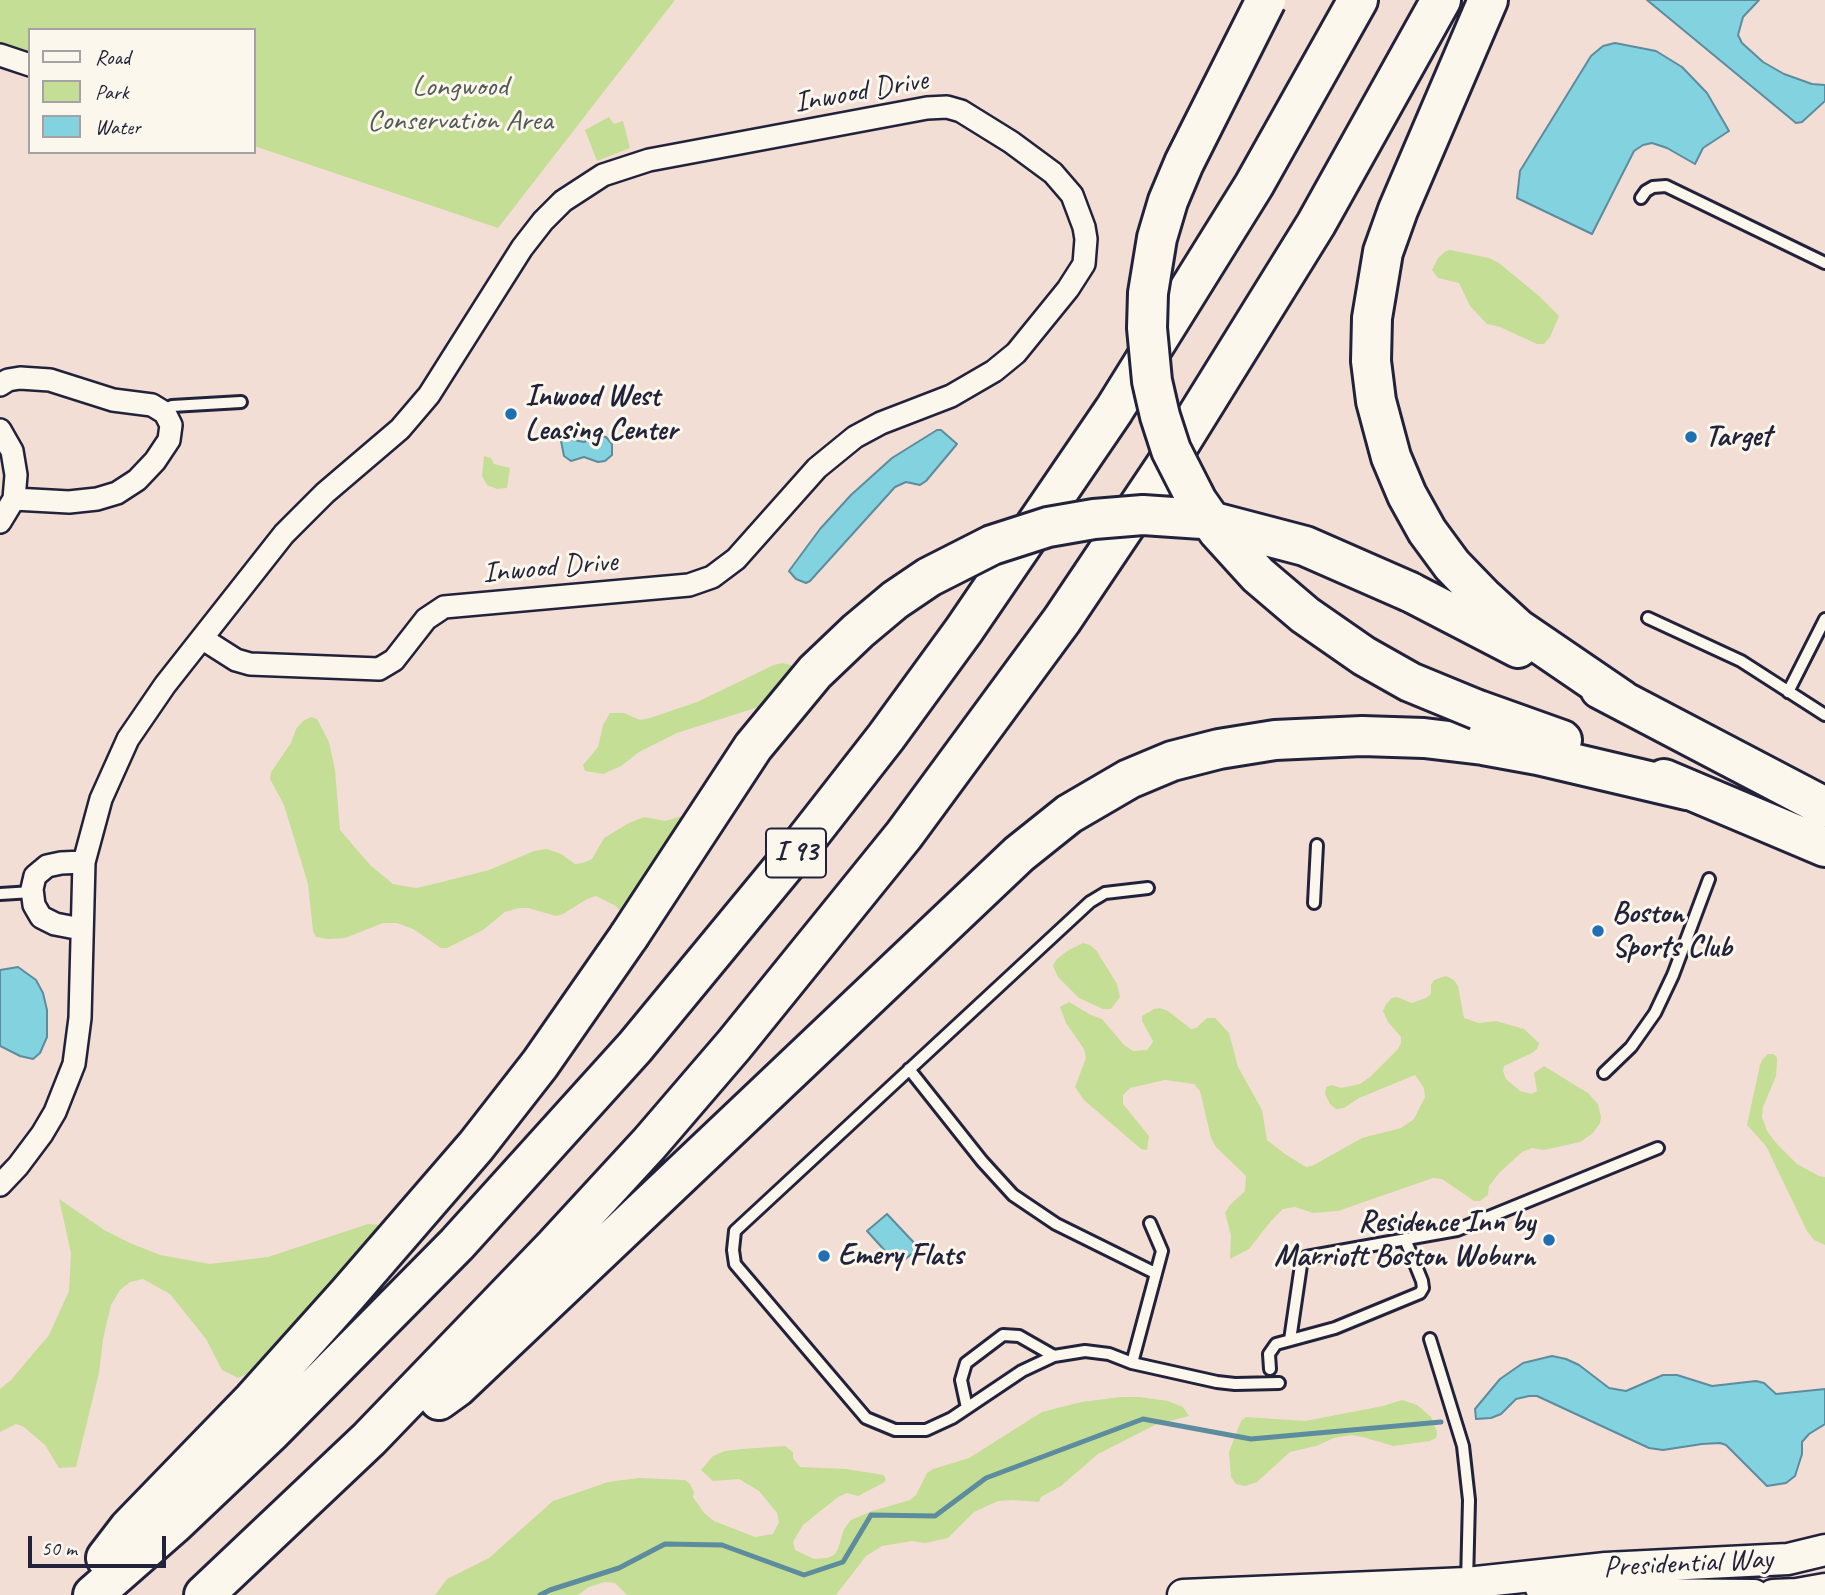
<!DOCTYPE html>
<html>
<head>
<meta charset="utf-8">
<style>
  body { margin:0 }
  #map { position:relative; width:1825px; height:1595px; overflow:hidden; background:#f3ded5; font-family:Caveat,sans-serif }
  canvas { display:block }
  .legend { position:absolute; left:28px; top:28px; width:228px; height:126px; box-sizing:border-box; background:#fbf7ec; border:2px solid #a4a2a5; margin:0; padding:9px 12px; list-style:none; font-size:21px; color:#22223b }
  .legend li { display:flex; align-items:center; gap:14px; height:35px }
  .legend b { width:35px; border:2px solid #a4a2a5 }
  .scale { position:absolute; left:28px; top:1536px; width:138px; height:32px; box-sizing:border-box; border:4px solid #22223b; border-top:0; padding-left:9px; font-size:21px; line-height:24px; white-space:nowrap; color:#22223b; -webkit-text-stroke:5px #fbf7ec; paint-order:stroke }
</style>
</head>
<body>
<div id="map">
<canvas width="1825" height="1595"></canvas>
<ul class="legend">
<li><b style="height:9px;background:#fbf7ec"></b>Road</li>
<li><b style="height:19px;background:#c4de95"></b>Park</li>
<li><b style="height:19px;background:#83d2e0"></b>Water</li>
</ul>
<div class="scale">50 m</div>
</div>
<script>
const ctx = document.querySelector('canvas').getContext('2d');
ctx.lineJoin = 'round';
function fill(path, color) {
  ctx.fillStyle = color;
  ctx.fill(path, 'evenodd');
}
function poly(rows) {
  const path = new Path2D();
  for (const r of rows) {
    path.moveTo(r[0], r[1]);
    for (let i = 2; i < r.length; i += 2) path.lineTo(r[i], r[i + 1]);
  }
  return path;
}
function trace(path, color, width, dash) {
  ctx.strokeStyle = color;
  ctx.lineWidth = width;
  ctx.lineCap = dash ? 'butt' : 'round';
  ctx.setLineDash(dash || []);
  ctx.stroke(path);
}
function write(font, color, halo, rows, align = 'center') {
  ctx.font = font + ' Caveat,sans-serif';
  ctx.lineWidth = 6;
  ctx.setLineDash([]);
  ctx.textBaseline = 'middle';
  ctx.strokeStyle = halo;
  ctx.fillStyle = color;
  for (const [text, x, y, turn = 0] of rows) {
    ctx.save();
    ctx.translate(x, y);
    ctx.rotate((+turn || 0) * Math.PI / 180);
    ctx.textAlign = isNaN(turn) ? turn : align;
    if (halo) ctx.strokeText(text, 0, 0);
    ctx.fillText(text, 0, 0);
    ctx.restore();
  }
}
fill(poly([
  [0,0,675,0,498,228,254,146,254,30,30,30,30,71,0,61],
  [609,117,614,124,623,121,630,148,597,161,585,130],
  [1450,250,1489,258,1499,263,1539,296,1559,316,1550,337,1544,344,1537,344,1500,327,1487,324,1470,306,1459,283,1438,278,1432,270,1438,258,1446,251],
  [484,456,491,458,494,464,510,468,507,488,497,489,487,485,482,476],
  [782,663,791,665,795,670,777,701,677,733,639,752,621,766,603,774,585,771,583,765,598,747,603,725,610,713,624,713,640,720,650,718,697,702,774,665],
  [311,717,317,719,329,742,335,770,340,830,370,865,393,884,416,888,438,883,489,870,534,851,547,849,561,854,575,864,583,863,592,859,604,838,629,823,644,817,665,821,689,814,623,915,616,906,596,896,587,899,563,914,556,916,528,908,519,908,505,912,483,930,447,948,441,948,413,929,397,923,383,923,345,938,328,939,316,937,313,931,308,884,284,805,270,779,271,772,291,743,296,729,303,721],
  [1083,943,1090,945,1096,950,1117,984,1120,997,1111,1009,1103,1009,1079,998,1058,977,1053,966,1056,960,1067,951],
  [1446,976,1454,980,1458,986,1464,1018,1479,1023,1496,1021,1524,1029,1539,1043,1537,1049,1532,1053,1504,1066,1503,1071,1506,1079,1520,1091,1531,1094,1537,1091,1534,1073,1544,1066,1588,1093,1598,1104,1601,1117,1600,1123,1593,1133,1580,1142,1544,1150,1532,1148,1522,1152,1499,1173,1489,1186,1488,1195,1480,1201,1474,1201,1442,1179,1433,1178,1338,1211,1313,1213,1295,1207,1283,1209,1271,1221,1249,1249,1230,1259,1231,1235,1225,1213,1230,1205,1245,1191,1246,1176,1216,1147,1211,1138,1200,1091,1194,1084,1165,1080,1130,1088,1123,1095,1123,1104,1149,1136,1147,1150,1141,1149,1084,1100,1075,1087,1086,1058,1084,1049,1066,1023,1060,1007,1069,1002,1091,1015,1102,1019,1124,1045,1133,1051,1147,1050,1151,1045,1153,1041,1142,1021,1142,1016,1154,1009,1160,1008,1168,1011,1191,1029,1196,1028,1207,1018,1215,1018,1229,1033,1238,1067,1262,1110,1267,1140,1285,1154,1306,1167,1312,1166,1362,1138,1401,1128,1414,1119,1425,1097,1424,1088,1415,1075,1359,1098,1344,1108,1336,1109,1330,1104,1325,1094,1326,1087,1332,1085,1341,1088,1360,1084,1370,1077,1398,1049,1401,1043,1401,1037,1388,1022,1383,1011,1386,1004,1392,998,1397,997,1412,1003,1426,998,1431,994,1431,985,1434,980],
  [1768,1054,1773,1054,1777,1057,1777,1062,1776,1076,1763,1107,1762,1117,1767,1131,1777,1144,1797,1164,1819,1176,1825,1177,1825,1245,1814,1240,1807,1231,1766,1146,1747,1125,1760,1065,1762,1060],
  [59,1199,106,1231,130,1243,160,1255,210,1264,268,1257,368,1224,380,1225,379,1232,282,1339,246,1374,238,1378,222,1370,206,1339,170,1294,143,1279,130,1282,120,1290,111,1305,103,1339,99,1373,76,1467,59,1468,45,1445,24,1427,16,1424,0,1432,0,1389,11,1380,49,1335,69,1291,71,1253],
  [1121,1397,1139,1397,1168,1401,1183,1407,1189,1416,1155,1425,1098,1454,1061,1486,1041,1497,1039,1502,1012,1500,998,1501,974,1512,948,1538,925,1543,912,1541,882,1546,866,1556,836,1595,627,1595,615,1583,605,1582,589,1587,578,1595,435,1595,447,1579,489,1558,553,1501,608,1482,639,1478,685,1480,690,1484,694,1492,693,1497,704,1513,714,1521,755,1537,773,1534,779,1522,777,1513,759,1491,739,1479,713,1481,701,1470,713,1456,725,1451,742,1449,785,1446,793,1452,793,1458,800,1467,846,1469,884,1475,886,1480,883,1483,858,1496,847,1493,838,1497,803,1525,793,1542,795,1550,814,1559,827,1558,834,1555,838,1549,844,1529,851,1520,872,1511,910,1500,916,1495,927,1473,933,1469,969,1458,1042,1412,1081,1402],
  [1402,1400,1417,1405,1431,1417,1437,1432,1436,1438,1430,1441,1393,1446,1363,1437,1351,1435,1334,1438,1316,1446,1290,1452,1257,1482,1245,1486,1236,1484,1231,1477,1229,1452,1241,1421,1246,1417,1305,1421,1383,1406]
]), '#c4de95');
const water = poly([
  [1647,0,1759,0,1743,17,1738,35,1742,43,1763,62,1784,74,1812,84,1825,85,1825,101,1802,122,1796,123,1647,0],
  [1615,43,1656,51,1682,67,1707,93,1729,131,1703,148,1695,164,1667,148,1652,143,1643,145,1634,151,1592,234,1517,198,1520,171,1591,56,1603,46,1615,43],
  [937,430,941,430,957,444,926,481,920,485,906,482,895,487,810,581,806,583,796,579,789,571,820,529,851,495,892,458,937,430],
  [598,436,606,437,612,444,612,455,605,461,598,462,584,457,571,461,564,456,561,441,564,438,584,442,598,436],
  [18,967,36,980,43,993,47,1010,47,1037,40,1053,33,1059,20,1056,0,1046,0,970,18,967],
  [887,1214,919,1248,898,1265,867,1231,887,1214],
  [1552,1356,1566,1359,1579,1365,1609,1388,1626,1391,1663,1375,1677,1375,1712,1386,1756,1381,1764,1383,1776,1394,1825,1389,1825,1424,1809,1434,1802,1442,1802,1454,1795,1476,1786,1483,1767,1486,1726,1445,1720,1443,1702,1444,1663,1450,1649,1448,1537,1396,1529,1396,1516,1399,1501,1414,1491,1418,1476,1419,1475,1409,1500,1379,1523,1363,1552,1356]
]);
fill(water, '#83d2e0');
trace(water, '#5c8c9e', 2);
trace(poly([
  [540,1595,550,1590,619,1568,665,1544,722,1545,804,1575,843,1562,871,1515,935,1516,986,1478,1143,1419,1251,1439,1441,1422]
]), '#5c8c9e', 5);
const lane = poly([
  [1641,198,1646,191,1653,187,1666,186,1825,263],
  [162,411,172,406,241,402],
  [1648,618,1741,661,1825,715],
  [1788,692,1825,619],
  [1148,888,1105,893,1090,902,735,1231,733,1250,735,1264,866,1418,895,1430,926,1430,952,1418,1022,1371,1054,1356,1085,1351,1109,1354,1132,1363,1217,1382,1235,1384,1279,1383],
  [0,894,32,892],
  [1314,903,1317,845],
  [909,1069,982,1161,1013,1195,1056,1224,1155,1273],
  [1604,1073,1631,1047,1655,1013,1673,975,1709,879],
  [1430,1339,1463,1446,1469,1500,1467,1583],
  [1290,1340,1301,1265,1306,1257,1457,1230,1658,1148],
  [1132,1363,1162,1251,1150,1223],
  [1270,1369,1269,1354,1276,1344,1335,1328,1420,1293,1423,1288,1422,1281,1405,1239],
  [967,1408,961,1380,966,1363,1003,1335,1019,1336,1054,1356]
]);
const street = poly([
  [0,55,30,65],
  [0,385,8,380,20,378,50,380,113,400,152,405,165,413,171,425,169,440,155,461,137,480,117,493,97,499,69,502,14,499],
  [0,430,12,451,16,475,14,499,0,522],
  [81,929,55,924,41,917,34,905,32,889,35,876,47,866,61,863,84,862],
  [0,1185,18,1166,42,1134,55,1112,74,1064,80,1018,84,862,101,799,128,739,165,685,284,534,325,493,400,429,429,395,522,248,543,221,563,201,603,175,649,160,927,108,947,107,961,111,1011,142,1053,173,1072,195,1084,227,1086,239,1084,264,1068,289,1016,353,994,371,951,396,881,423,855,437,817,468,736,559,712,577,689,585,444,607,426,619,394,660,379,669,250,664,236,660,203,639]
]);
const secondary = poly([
  [1541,1588,1611,1594,1754,1595],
  [1183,1595,1467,1583,1606,1568,1788,1559,1825,1550],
  [1773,1595,1797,1594,1825,1589]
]);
const highway = poly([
  [1488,0,1398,210,1383,252,1372,318,1371,361,1376,401,1391,457,1407,495,1427,531,1452,565,1483,597,1518,629,1622,700],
  [1410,592,1518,648],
  [1600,689,1825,807],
  [1478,710,1562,740],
  [1664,779,1825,847],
  [439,1400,457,1387,1019,854,1069,814,1129,779,1172,761,1219,749,1275,740,1362,736,1424,738,1483,745,1538,755,1687,790],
  [106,1558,129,1528,253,1400,348,1294,476,1146,540,1064,629,936],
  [93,1595,174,1524,271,1432,457,1244,635,1047,804,842,886,737,964,630,1114,410,1254,185,1358,0],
  [204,1595,369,1439,555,1246,649,1144,734,1045,904,835,1062,620,1174,453,1316,224,1441,0]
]);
trace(lane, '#22223b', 16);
trace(street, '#22223b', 26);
trace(secondary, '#22223b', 35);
trace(highway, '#22223b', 44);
trace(lane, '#fbf7ec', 10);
trace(street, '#fbf7ec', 21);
trace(secondary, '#fbf7ec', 30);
trace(highway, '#fbf7ec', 38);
const highwayBridge = poly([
  [1266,0,1184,163,1168,201,1157,238,1148,293,1147,328,1152,381,1160,416,1171,450,1197,501,1218,531,1258,575,1305,615,1364,656,1410,682,1478,710],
  [629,936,753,747,815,672,858,631,895,600,929,577,992,545,1048,527,1094,519,1143,515,1202,519,1305,546,1410,592]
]);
trace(highwayBridge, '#22223b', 44, []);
trace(highwayBridge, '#fbf7ec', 38);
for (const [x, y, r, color] of [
  [511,414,7,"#1f6fb2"],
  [1691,437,7,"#1f6fb2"],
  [1598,931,7,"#1f6fb2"],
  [1549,1240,7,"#1f6fb2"],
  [824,1256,7,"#1f6fb2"]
]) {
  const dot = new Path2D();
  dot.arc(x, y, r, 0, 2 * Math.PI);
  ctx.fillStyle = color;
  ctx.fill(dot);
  trace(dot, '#fbf7ec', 2.5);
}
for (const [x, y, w] of [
  [796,853,60]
]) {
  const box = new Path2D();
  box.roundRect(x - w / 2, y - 24.5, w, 49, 5);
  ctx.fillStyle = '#fbf7ec';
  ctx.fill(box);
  trace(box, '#22223b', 2);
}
write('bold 28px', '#22223b', null, [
  ["I 93",796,853]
]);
write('30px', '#535a56', '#fbf7ec', [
  ["Longwood",460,87],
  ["Conservation Area",460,121]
]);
write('30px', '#22223b', '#fbf7ec', [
  ["Inwood Drive",861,92,-10],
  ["Inwood Drive",550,568,-5],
  ["Presidential Way",1688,1564,-3]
]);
write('bold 30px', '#22223b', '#fbf7ec', [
  ["Inwood West",525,397],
  ["Leasing Center",525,431],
  ["Target",1705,437],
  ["Boston",1612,914],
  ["Sports Club",1612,948],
  ["Residence Inn by",1535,1223,"right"],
  ["Marriott Boston Woburn",1535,1257,"right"],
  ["Emery Flats",838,1256]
], 'left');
</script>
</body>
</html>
